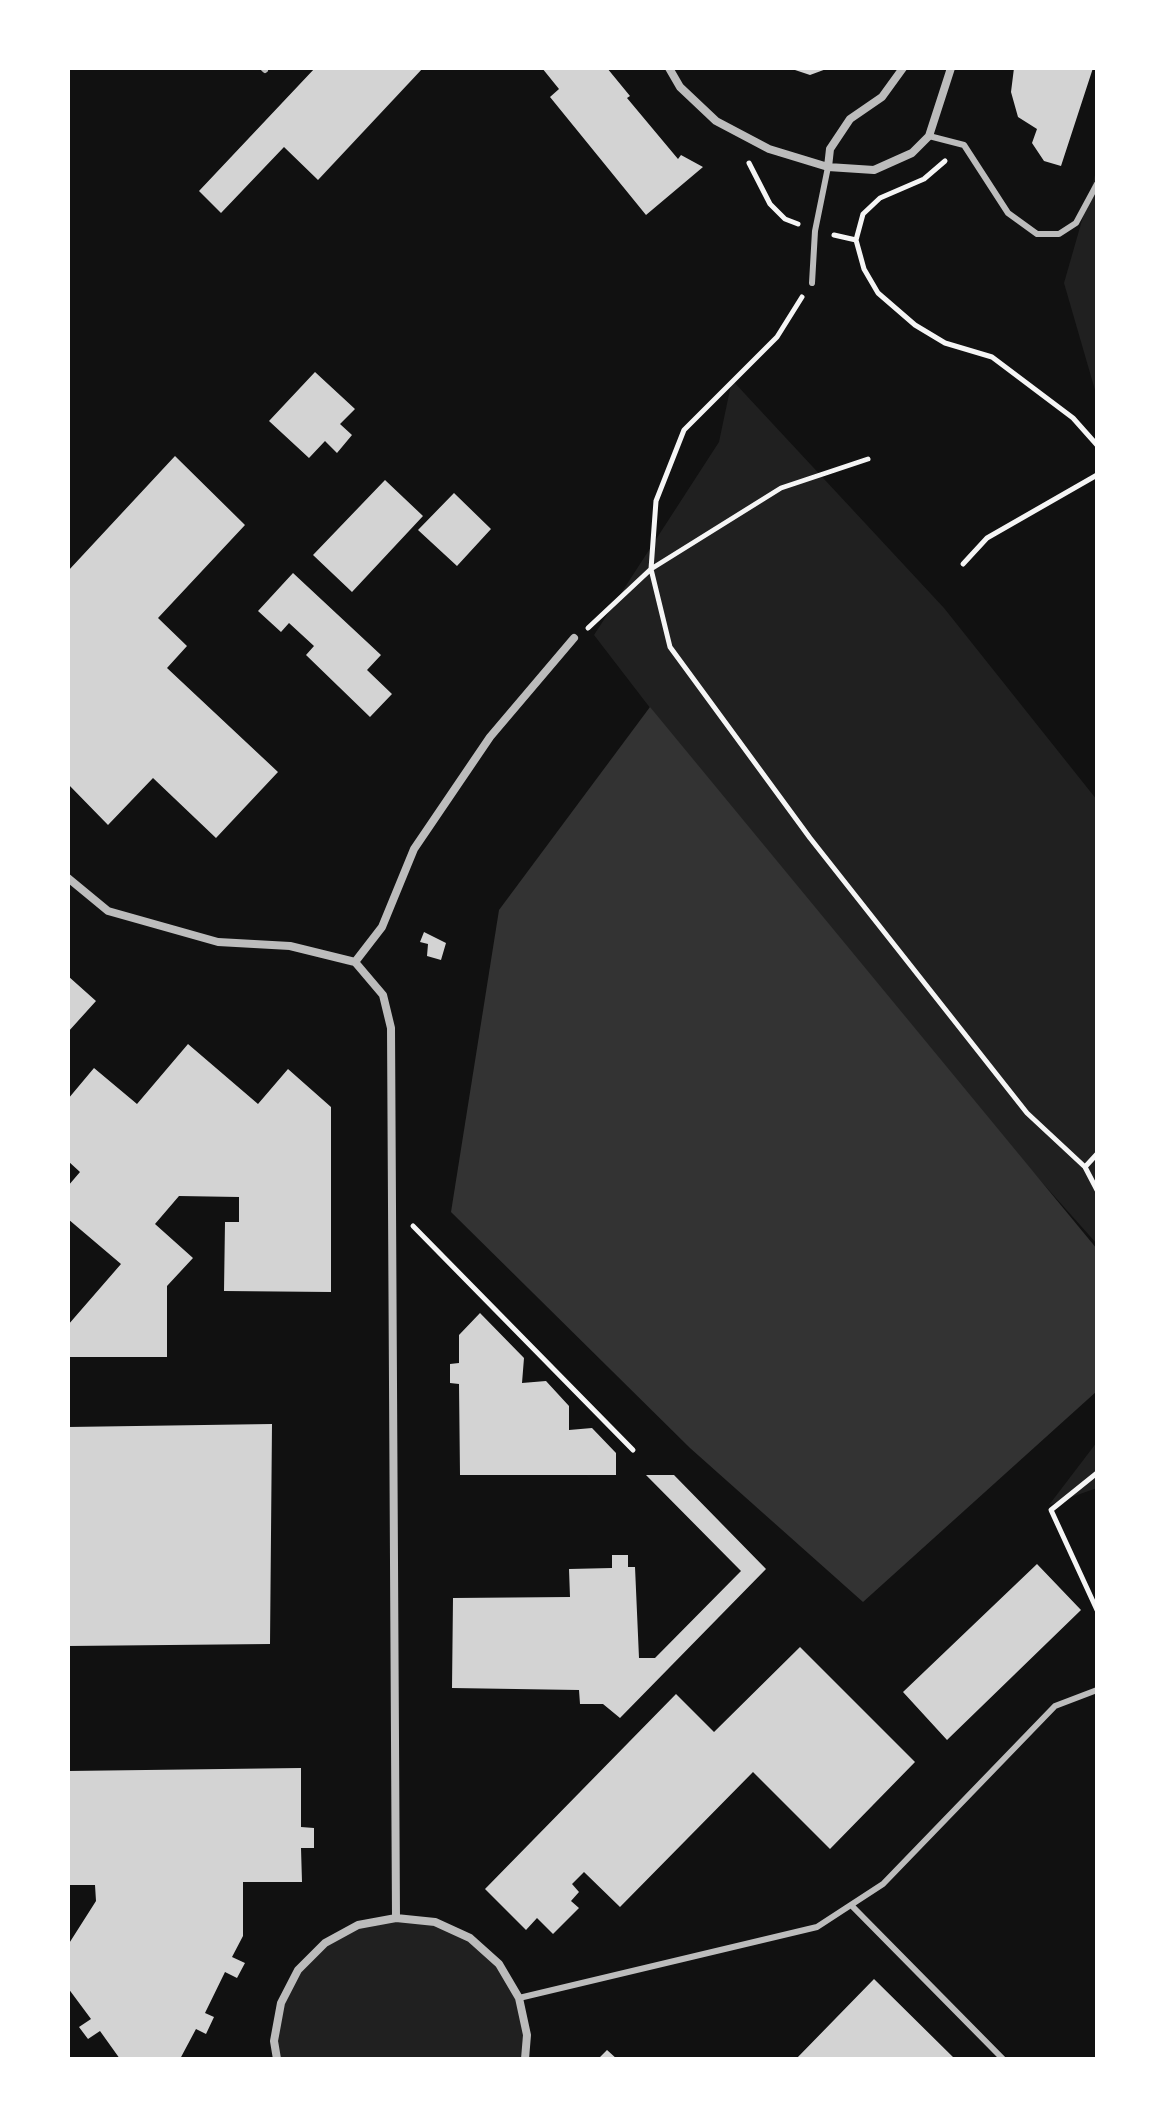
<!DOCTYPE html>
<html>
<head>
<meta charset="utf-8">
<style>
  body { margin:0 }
  #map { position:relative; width:1165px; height:2127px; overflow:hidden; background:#111; font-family:"Sofia Sans Condensed",sans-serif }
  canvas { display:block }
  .frame { position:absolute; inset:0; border:70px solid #fff; pointer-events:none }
</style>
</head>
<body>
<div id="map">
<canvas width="1165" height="2127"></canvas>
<div class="frame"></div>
</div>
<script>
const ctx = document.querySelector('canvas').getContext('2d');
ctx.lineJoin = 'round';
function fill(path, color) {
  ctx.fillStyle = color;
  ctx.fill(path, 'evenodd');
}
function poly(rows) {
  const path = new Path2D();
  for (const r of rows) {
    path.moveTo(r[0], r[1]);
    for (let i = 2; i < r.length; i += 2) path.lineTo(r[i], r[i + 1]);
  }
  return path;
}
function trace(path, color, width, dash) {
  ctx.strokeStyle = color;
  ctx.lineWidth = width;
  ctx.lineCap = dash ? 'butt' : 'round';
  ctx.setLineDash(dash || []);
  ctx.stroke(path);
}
fill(poly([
  [1097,168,1097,397,1064,283],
  [732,380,944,608,1097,800,1097,1244,1022,1160,684,752,594,635,719,442],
  [1097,1442,1097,1488,1049,1505],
  [396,1918,435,1922,470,1938,499,1964,519,1998,527,2035,525,2059,277,2059,281,2003,298,1970,325,1943,358,1925]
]), '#202020');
fill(poly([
  [650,707,1097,1249,1097,1391,863,1602,690,1448,451,1212,499,910]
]), '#333');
fill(poly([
  [315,68,423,68,318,180,284,147,221,213,199,191],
  [542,68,607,68,630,96,627,98,678,159,681,155,703,167,646,215,550,97,559,89],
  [789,68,829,68,810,75],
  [1014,68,1093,68,1061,166,1044,161,1032,143,1037,129,1018,117,1011,92],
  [315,372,355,409,340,424,352,435,337,453,325,441,309,458,269,421],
  [175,456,245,525,158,618,187,646,167,668,278,772,216,838,153,778,108,825,68,784,68,571],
  [385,480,423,516,352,592,313,555],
  [454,493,491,529,457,566,418,530],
  [293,573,381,655,367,670,392,694,370,717,306,655,314,646,289,623,281,632,258,611],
  [424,932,446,943,441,960,427,956,428,944,420,942],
  [68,976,96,1001,68,1032],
  [188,1044,258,1104,288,1069,331,1107,331,1292,224,1291,225,1222,239,1222,239,1197,179,1196,155,1224,193,1258,167,1286,167,1357,68,1357,68,1325,121,1264,68,1219,68,1186,80,1172,68,1161,68,1099,94,1068,137,1104],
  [480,1313,524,1358,522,1383,546,1381,569,1406,569,1430,592,1428,616,1453,616,1475,460,1475,459,1384,450,1383,450,1364,459,1363,459,1335],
  [272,1424,270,1644,68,1646,68,1427],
  [646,1475,674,1475,766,1569,620,1718,603,1704,580,1704,579,1690,452,1688,453,1598,570,1597,569,1569,612,1568,612,1555,628,1555,628,1567,635,1567,639,1658,655,1658,741,1571],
  [1037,1564,1081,1610,947,1740,903,1692],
  [800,1647,915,1762,830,1849,753,1772,620,1907,584,1872,572,1884,579,1892,571,1901,579,1908,553,1934,537,1918,526,1930,485,1889,676,1694,714,1732],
  [301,1768,301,1827,314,1828,314,1848,301,1848,302,1882,243,1882,243,1936,232,1957,245,1963,237,1978,225,1972,205,2013,214,2017,206,2034,196,2029,180,2059,120,2059,100,2031,88,2039,79,2027,91,2019,68,1988,68,1945,96,1901,95,1885,68,1885,68,1771],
  [874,1979,955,2059,796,2059],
  [607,2050,617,2059,598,2059]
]), '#d3d3d3');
trace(poly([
  [945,161,924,179,880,198,863,214,856,240,864,269,878,293,915,325,945,343,992,357,1073,418,1097,445],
  [749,163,770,204,785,219,798,224],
  [834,235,856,240],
  [802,297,777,337,684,430,656,501,651,569,670,647,810,838,1027,1113,1085,1167,1097,1190],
  [963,564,987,538,1097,475],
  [588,628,651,569,781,488,868,459],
  [1085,1167,1097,1154],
  [413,1226,633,1450],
  [1097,1473,1051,1510,1097,1610]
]), '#f5f5f5', 5);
trace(poly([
  [263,68,265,70],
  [929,136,964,145,1008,213,1037,234,1059,234,1076,223,1097,184],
  [812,283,815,231,828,167],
  [851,1905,1003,2059],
  [519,1998,817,1927,883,1884,1055,1706,1097,1690]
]), '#bcbcbc', 6);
trace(poly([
  [669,68,680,87,716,121,769,149,828,167,874,170,912,153,929,136,951,68],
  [828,167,830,149,850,119,882,97,903,68],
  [68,878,108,911,218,942,290,946,355,962,383,995,391,1028,396,1918],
  [355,962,382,927,414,849,490,737,574,638],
  [277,2059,274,2041,281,2003,298,1970,325,1943,358,1925,396,1918,435,1922,470,1938,499,1964,519,1998,527,2035,525,2059]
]), '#bcbcbc', 8);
</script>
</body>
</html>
